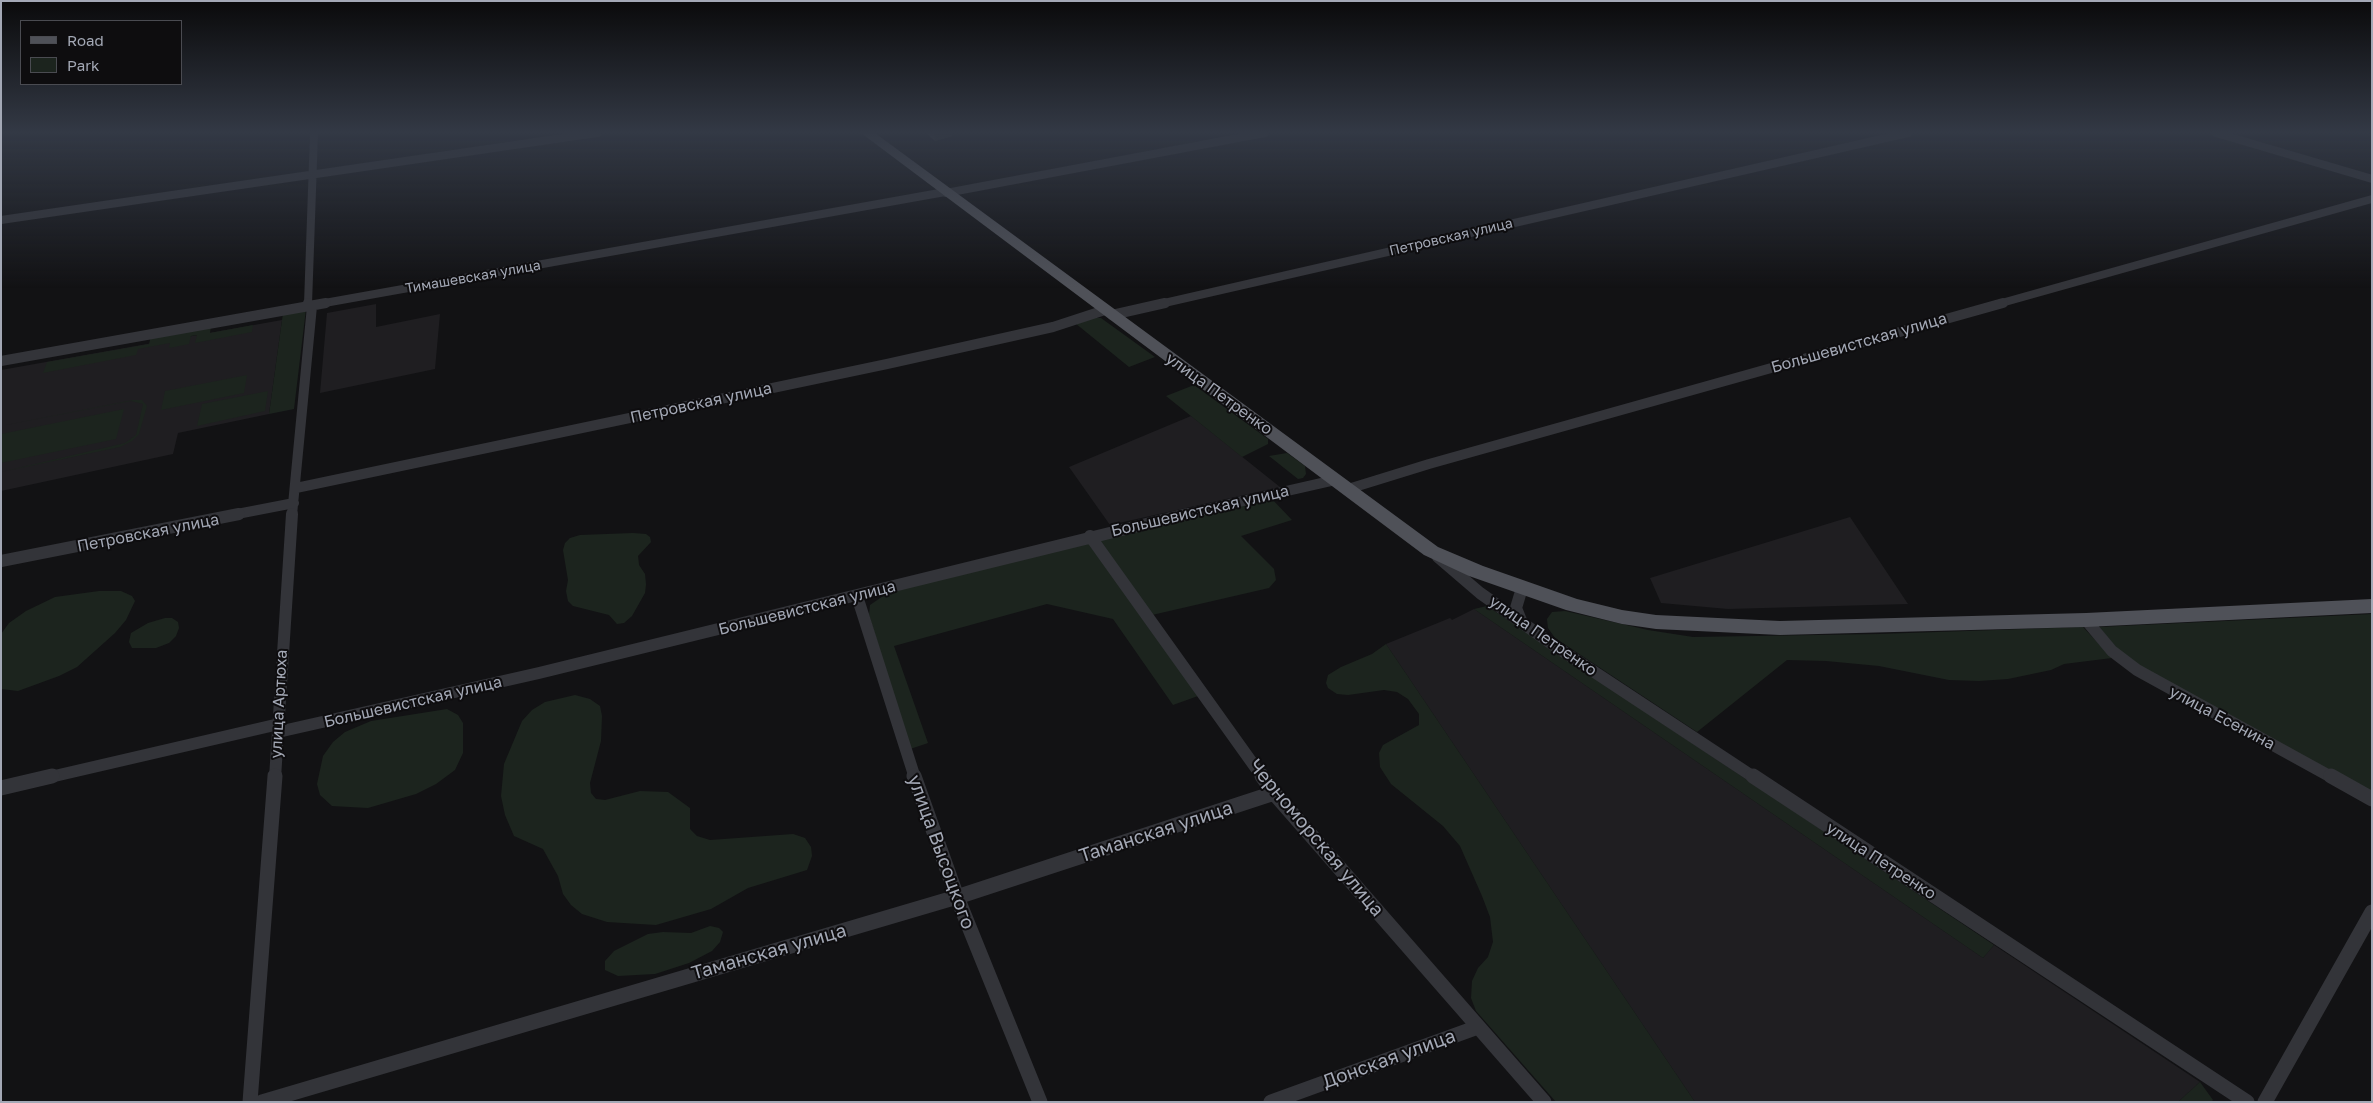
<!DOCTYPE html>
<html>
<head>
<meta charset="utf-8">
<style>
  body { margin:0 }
  #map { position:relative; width:2373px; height:1103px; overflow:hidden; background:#121214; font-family:"Golos Text",sans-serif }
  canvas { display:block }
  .frame { position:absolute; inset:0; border:2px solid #a3a8b5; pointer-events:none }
  .legend { position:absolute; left:20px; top:20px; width:162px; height:65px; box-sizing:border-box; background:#0e0d0f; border:1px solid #4a4b51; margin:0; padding:6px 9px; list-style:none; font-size:15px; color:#a3a8b5 }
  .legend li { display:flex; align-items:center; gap:10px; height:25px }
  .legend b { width:25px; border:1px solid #4a4b51 }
</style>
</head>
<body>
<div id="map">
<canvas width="2373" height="1103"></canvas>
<div class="frame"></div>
<ul class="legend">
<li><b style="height:6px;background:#4f5158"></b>Road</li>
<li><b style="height:14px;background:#1c241e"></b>Park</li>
</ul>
</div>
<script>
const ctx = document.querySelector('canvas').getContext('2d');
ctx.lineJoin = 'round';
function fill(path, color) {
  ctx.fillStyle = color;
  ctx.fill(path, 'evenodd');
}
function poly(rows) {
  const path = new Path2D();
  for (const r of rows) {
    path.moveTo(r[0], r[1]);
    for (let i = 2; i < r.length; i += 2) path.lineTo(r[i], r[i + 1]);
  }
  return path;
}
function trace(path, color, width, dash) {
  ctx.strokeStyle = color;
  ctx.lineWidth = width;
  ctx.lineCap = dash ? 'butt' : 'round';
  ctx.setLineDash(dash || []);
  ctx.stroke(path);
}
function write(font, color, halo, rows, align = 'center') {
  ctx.font = font + ' "Golos Text",sans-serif';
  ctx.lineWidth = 4;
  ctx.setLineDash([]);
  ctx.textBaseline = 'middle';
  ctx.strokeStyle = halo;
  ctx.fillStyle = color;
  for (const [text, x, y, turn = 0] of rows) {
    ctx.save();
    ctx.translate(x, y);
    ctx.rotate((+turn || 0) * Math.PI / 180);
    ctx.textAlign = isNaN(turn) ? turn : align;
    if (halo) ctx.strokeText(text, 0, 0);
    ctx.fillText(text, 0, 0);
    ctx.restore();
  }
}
fill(poly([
  [376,304,376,327,440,314,435,369,320,393,327,313],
  [282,320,269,414,178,433,173,454,1,491,1,370],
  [1191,416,1280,487,1110,525,1069,467],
  [1850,517,1908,604,1728,609,1661,603,1650,578],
  [1474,609,1983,958,1994,945,2200,1082,2178,1102,1695,1102,1386,644,1450,618,1452,620]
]), '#1f1e21');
fill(poly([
  [306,309,294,409,269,414,283,313],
  [1090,318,1101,318,1155,357,1129,367,1075,323],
  [253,325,252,332,195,343,197,335,191,336,189,344,169,348,170,343,138,349,136,355,43,373,47,362,149,344,151,336,211,326,210,333],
  [247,375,244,393,161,410,165,391],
  [1194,385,1268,439,1268,444,1242,457,1166,396],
  [268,391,265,411,197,426,202,404],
  [133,400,142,400,147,406,139,434,132,441,120,447,1,472,125,443,136,435,143,404,131,401,1,426],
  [124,409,116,439,1,463,1,434],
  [1287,453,1305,466,1306,474,1303,478,1298,479,1269,456],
  [1271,498,1292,520,1241,536,1274,569,1276,580,1269,588,1152,615,1097,539],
  [633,533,646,534,650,537,651,542,638,556,639,565,645,574,646,584,645,593,632,616,624,623,617,624,609,615,573,606,568,601,566,591,568,580,563,550,565,543,570,538,580,535],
  [1088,540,1198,696,1173,705,1113,619,1047,604,894,646,928,743,910,749,869,615,870,605,889,592],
  [99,591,121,591,132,596,135,601,126,620,115,633,77,667,59,676,18,691,1,689,1,634,9,623,26,611,55,597],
  [1487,606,1994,945,1983,958,1474,609],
  [1565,611,1648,630,1693,637,1879,634,2083,627,2112,658,2064,664,2051,670,2008,679,1979,681,1949,680,1879,666,1826,661,1787,660,1697,732,1555,638,1548,628,1547,619,1552,612],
  [2372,614,2372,794,2127,660,2099,627],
  [165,618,172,618,178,622,179,628,176,636,169,643,156,648,132,648,129,642,131,633,148,623],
  [1386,644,1695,1102,1556,1102,1476,1011,1471,998,1472,981,1478,968,1488,957,1493,942,1490,917,1482,896,1460,846,1443,826,1391,784,1380,767,1379,753,1383,745,1419,725,1419,714,1408,699,1397,692,1384,690,1348,695,1337,694,1328,688,1326,683,1328,675,1341,667,1372,654],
  [575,695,590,699,600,706,602,716,601,741,590,783,591,793,596,799,605,800,640,791,668,792,690,808,690,829,697,836,710,840,793,834,805,838,811,847,812,856,807,870,748,888,711,909,656,925,607,922,582,914,571,905,563,894,558,876,543,849,514,836,505,815,501,796,504,764,522,721,532,710,545,702],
  [447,709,458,715,463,723,463,753,455,770,436,784,416,794,368,808,332,806,320,795,317,784,323,756,333,742,345,732,371,721],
  [710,926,719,928,723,932,720,942,712,951,689,963,655,974,618,976,605,970,605,961,614,951,648,934,663,932,691,933],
  [2200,1082,2213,1100,2211,1102,2178,1102]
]), '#1c241e');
trace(poly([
  [2216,133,2372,179],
  [946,193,1265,133],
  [1,220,597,133],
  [308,304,314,133],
  [319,304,945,192],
  [1160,304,1908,133],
  [1998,304,2372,199]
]), '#333439', 8);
trace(poly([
  [308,307,308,303],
  [1112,315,1165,303],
  [1,361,326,303],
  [296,488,887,364,1053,327,1105,310],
  [1348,489,1429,464,2003,303],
  [232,515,294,503],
  [292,515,312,306],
  [1181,515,1335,480]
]), '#333439', 10);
trace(poly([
  [1090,536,1263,778],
  [1438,557,1480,593,1555,646,1755,778],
  [1,561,239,514],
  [1522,588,1516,608,1522,623],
  [857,596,915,778],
  [2086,620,2112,651,2137,670,2333,778],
  [278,732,539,673,1187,514],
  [46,778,279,724],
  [275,778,292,514]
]), '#333439', 12);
trace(poly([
  [914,776,957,897,1040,1102],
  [1262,776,1274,793,1544,1102],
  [1753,776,2247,1102],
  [2331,776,2372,799],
  [1,788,52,776],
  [250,1102,275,776],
  [262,1102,957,897,1274,793],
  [1271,1102,1478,1027],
  [2265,1102,2372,912]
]), '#333439', 15);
fill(poly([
  [861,133,875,133,1438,547,1483,566,1577,599,1622,610,1656,615,1780,621,2086,613,2372,599,2372,613,2086,627,1780,635,1656,629,1622,624,1566,610,1469,576,1424,555,861,133]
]), '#4f5158');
fill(poly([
  [926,133,952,133,952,136,935,141]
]), '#434449');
fill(poly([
  [934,133,952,133,952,136,935,141]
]), '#2b2c2f');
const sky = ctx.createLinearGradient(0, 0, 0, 288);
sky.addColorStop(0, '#0a0a0b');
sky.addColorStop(0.46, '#333945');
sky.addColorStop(1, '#33394500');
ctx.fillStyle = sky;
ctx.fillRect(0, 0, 2373, 288);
write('14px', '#a3a8b5', '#0e0d0f', [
  ["Петровская улица",1451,237,-13],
  ["Тимашевская улица",473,277,-10]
]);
write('16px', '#a3a8b5', '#0e0d0f', [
  ["Большевистская улица",1859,343,-16],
  ["улица Петренко",1219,394,36],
  ["Петровская улица",701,403,-12],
  ["Большевистская улица",1200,511,-13],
  ["Петровская улица",148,533,-11],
  ["Большевистская улица",807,608,-14],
  ["улица Петренко",1543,636,35],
  ["Большевистская улица",413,702,-13],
  ["улица Артюха",279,704,-87],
  ["улица Есенина",2222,718,28],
  ["улица Петренко",1881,861,33]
]);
write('19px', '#a3a8b5', '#0e0d0f', [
  ["Таманская улица",1156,832,-18],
  ["Черноморская улица",1316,838,50],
  ["улица Высоцкого",941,852,70],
  ["Таманская улица",769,952,-16],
  ["Донская улица",1389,1059,-20]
]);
</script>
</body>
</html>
